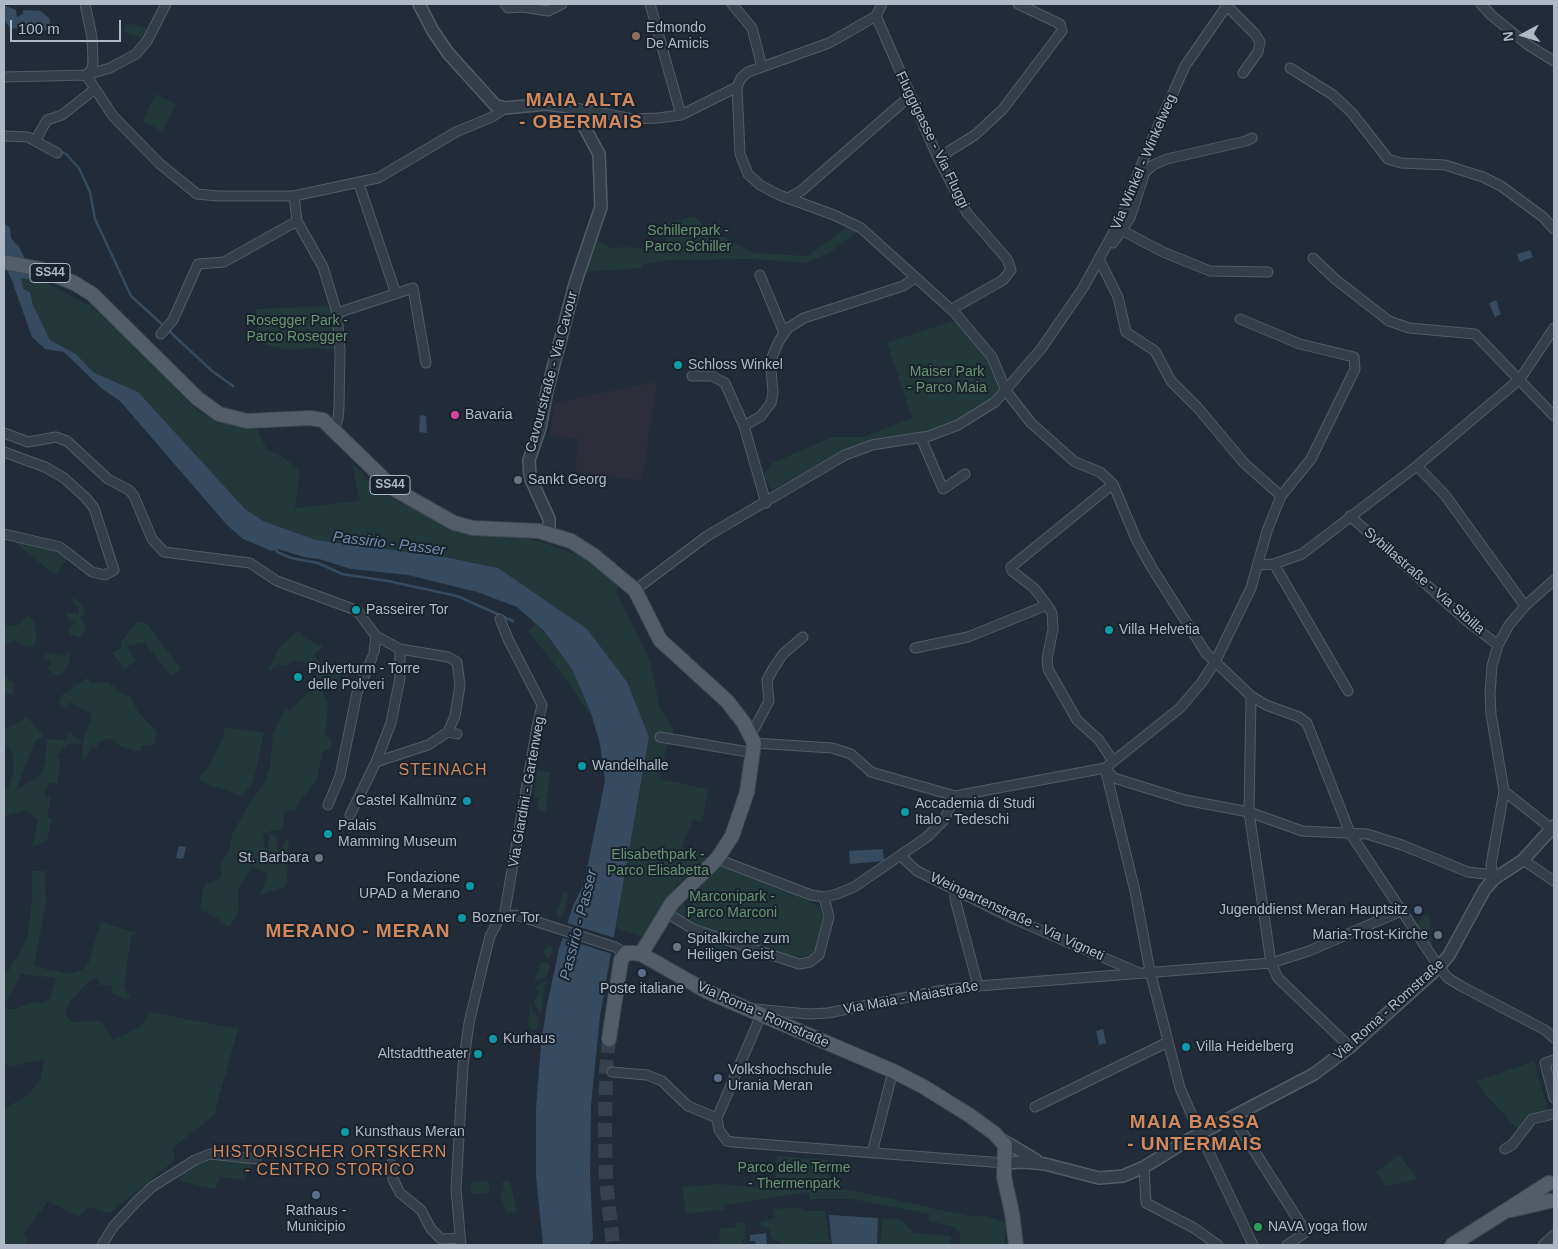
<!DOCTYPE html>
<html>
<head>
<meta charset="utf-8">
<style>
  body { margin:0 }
  #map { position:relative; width:1558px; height:1249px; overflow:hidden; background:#212c38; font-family:Arial,sans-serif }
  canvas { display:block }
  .frame { position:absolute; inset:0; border:5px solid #afb9c5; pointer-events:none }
  .north { position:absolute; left:1498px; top:10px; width:50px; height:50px; -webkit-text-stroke:4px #1a232d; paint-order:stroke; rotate:264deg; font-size:14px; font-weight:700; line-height:20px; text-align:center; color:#afb9c5 }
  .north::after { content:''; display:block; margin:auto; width:18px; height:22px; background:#afb9c5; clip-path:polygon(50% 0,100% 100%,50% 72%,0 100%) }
  .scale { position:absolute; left:10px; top:20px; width:111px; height:22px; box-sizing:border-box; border:2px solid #afb9c5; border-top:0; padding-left:6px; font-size:15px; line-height:18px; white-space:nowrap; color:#afb9c5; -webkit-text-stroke:4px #1a232d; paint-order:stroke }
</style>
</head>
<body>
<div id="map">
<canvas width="1558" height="1249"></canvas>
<div class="frame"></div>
<div class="north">N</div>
<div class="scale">100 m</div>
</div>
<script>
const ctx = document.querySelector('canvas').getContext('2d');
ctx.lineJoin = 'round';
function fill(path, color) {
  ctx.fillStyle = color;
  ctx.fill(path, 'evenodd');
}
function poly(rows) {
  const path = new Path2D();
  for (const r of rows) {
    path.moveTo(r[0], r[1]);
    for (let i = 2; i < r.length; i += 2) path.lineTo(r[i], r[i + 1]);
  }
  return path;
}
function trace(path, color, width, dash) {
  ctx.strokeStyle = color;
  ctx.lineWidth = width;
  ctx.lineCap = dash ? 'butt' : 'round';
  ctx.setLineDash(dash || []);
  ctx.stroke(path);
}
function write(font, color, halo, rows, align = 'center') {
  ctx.font = font + ' Arial,sans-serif';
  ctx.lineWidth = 4;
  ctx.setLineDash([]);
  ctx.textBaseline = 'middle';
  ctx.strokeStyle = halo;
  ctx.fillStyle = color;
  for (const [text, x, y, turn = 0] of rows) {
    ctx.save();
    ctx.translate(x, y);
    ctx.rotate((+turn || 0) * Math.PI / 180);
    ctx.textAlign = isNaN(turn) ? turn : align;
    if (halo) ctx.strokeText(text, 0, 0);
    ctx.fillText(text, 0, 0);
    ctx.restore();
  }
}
fill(poly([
  [654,382,657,385,642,481,575,471,579,439,549,435,554,403]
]), '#2d2c39');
fill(poly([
  [127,23,147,28,142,38,124,32],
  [156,94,176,105,162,131,142,121],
  [694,216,705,227,754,253,808,256,847,227,857,232,829,253,807,263,752,259,671,260,643,264,641,268,585,272,596,241,612,248,625,247,667,251,664,224],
  [34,276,92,307,130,341,196,410,218,423,255,426,267,450,280,455,300,470,295,508,360,501,351,461,379,492,441,523,467,534,524,538,548,544,583,557,619,584,616,590,620,600,650,661,660,708,673,728,673,740,668,740,660,779,708,789,702,822,693,819,682,847,707,857,675,887,645,935,640,936,616,928,649,737,498,568,445,557,316,540,263,521,244,508,131,390,120,383,93,372,76,354,50,340,33,305,30,292,23,289,21,278,27,279],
  [326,306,331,310,333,318,334,349,326,350,325,348,312,348,288,350,266,345,258,338,256,309],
  [956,320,987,359,1004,391,977,414,929,434,852,449,831,457,771,491,764,474,774,462,833,437,863,437,912,418,887,343],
  [9,538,50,546,70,557,55,575],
  [73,597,83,606,85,614,80,617,87,627,80,637,70,634,69,629,75,623,69,620,66,613,79,614,79,609,73,602],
  [28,615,34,623,37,641,33,647,28,648,14,640,4,645,4,624,9,626,18,625],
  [138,621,148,625,181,669,171,676,144,642,127,646,136,661,124,669,112,653,121,648,121,642],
  [537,624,572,669,591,713,589,713,570,684,529,632,529,629],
  [298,631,306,639,323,646,314,655,328,674,336,665,350,662,354,666,348,677,341,676,339,683,343,684,341,688,326,686,323,691,328,706,325,734,332,740,331,748,323,752,316,782,299,801,296,810,285,811,282,831,272,830,268,833,263,832,265,849,268,849,270,834,276,836,278,850,281,849,285,841,289,839,287,882,283,888,260,895,268,874,252,867,238,889,239,913,229,927,212,915,200,910,203,888,207,883,220,879,222,874,220,865,230,849,230,843,233,833,250,802,264,784,270,767,273,735,279,720,286,708,290,711,316,684,317,672,310,665,299,661,293,661,283,666,279,664,270,671,268,669,279,648],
  [69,651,70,661,64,672,57,676,47,669,51,662,43,657,48,653,64,656],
  [4,665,6,676,9,681,14,682,13,695,4,693],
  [87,678,91,683,108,682,124,695,130,696,138,712,157,732,154,744,141,746,141,750,135,751,118,745,110,738,99,742,96,749,93,747,84,761,81,759,83,743,68,744,57,756,60,763,57,784,49,783,44,796,51,798,47,816,52,819,47,840,32,848,38,820,25,810,4,816,4,792,8,788,14,771,13,754,4,742,4,730,27,717,44,736,35,741,17,789,36,778,42,772,45,763,47,739,65,740,69,731,83,743,92,714,69,702,66,709,59,702,63,694],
  [225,727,264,733,253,782,242,796,210,785,198,779,209,767,223,737],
  [537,770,550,772,546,811,537,810,539,798,534,798],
  [719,866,805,899,820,908,823,919,814,951,807,956,793,957,696,927,674,915,683,904,686,907,691,906,701,893,698,889,704,881],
  [32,871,45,871,46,903,34,966,67,974,82,970,89,962,101,922,136,933,131,937,124,988,131,998,126,1000,112,993,111,985,99,985,99,979,91,979,69,1003,65,1014,71,1022,100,1021,114,1040,140,1027,150,1012,238,1029,214,1115,174,1147,174,1161,110,1213,88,1207,78,1217,48,1201,23,1234,28,1240,25,1245,4,1245,4,1109,29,1094,40,1080,44,1059,9,1067,4,1061,4,977,20,953,28,933,32,901],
  [21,974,56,978,50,999,43,1002,28,1003,17,1009,8,1009,5,1004],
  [567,892,568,900,563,915,559,917,556,913,563,893],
  [1429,914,1432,945,1428,945,1416,927,1421,917],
  [715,941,734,952,727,963,708,952],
  [548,945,551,945,553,949,550,957,546,959,544,951],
  [546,962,550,965,547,976,534,982,540,963],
  [546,981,541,1012,540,1013,533,1002,539,992,535,986],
  [530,1005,539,1020,538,1027,534,1031,531,1030,528,1025],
  [1534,1061,1549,1113,1519,1131,1486,1095,1477,1081],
  [1399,1155,1418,1179,1387,1186,1376,1172],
  [777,1156,828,1160,831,1188,861,1192,968,1216,986,1216,1005,1222,1005,1245,960,1245,960,1234,954,1227,929,1221,929,1214,852,1199,810,1199,809,1192,724,1205,725,1209,686,1214,682,1187,719,1184,774,1189],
  [211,1160,246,1162,251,1165,244,1180,220,1177,215,1189,179,1181,180,1177,198,1165],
  [489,1181,489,1193,471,1194,471,1182],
  [510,1181,517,1212,507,1213,500,1194,504,1192,502,1182],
  [803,1207,804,1211,825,1211,829,1242,783,1245,771,1237,769,1229,761,1226,760,1222,775,1218,773,1209],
  [882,1218,901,1220,914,1233,951,1236,951,1245,880,1245],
  [737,1223,745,1223,746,1238,742,1240,741,1245,720,1245,719,1232,720,1229,735,1227]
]), '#233839');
fill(poly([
  [4,5,16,10,17,17,23,14,23,10,41,11,50,19,50,30,37,31,10,28,4,20],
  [4,223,10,228,11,238,19,247,34,276,27,279,21,278,23,289,30,292,33,305,50,340,76,354,93,372,138,392,244,508,263,521,316,540,445,557,498,568,587,629,627,682,649,737,600,1016,591,1106,590,1174,593,1239,589,1245,543,1245,536,1176,536,1109,541,1044,547,1005,559,949,573,906,584,883,605,781,600,744,591,713,572,669,543,630,517,607,477,592,408,575,351,569,319,559,304,557,278,549,272,551,243,539,227,525,120,401,101,388,64,352,45,349,32,337,11,278,4,265],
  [1530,250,1533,257,1520,262,1517,254],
  [1496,300,1501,314,1495,317,1489,303],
  [420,415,426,416,427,433,419,432],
  [179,846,186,847,183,859,176,858],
  [883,849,884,861,850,864,849,851],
  [1103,1029,1106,1043,1099,1045,1096,1031],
  [829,1215,878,1218,877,1245,832,1245],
  [766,1233,767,1245,756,1245,755,1241,750,1241,750,1235]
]), '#364b60');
fill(poly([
  [567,923,615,938,612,954,563,938]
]), '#212c38');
trace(poly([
  [60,151,66,154,79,168,90,192,95,219,131,296,164,326],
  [168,330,212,371,233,386],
  [275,547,277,552,291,558,318,563,342,574,388,581,457,596,513,621]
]), '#364b60', 2.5);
trace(poly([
  [609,1039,606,1071,605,1130,606,1181,613,1245]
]), '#36414d', 14, [14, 7]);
const minor = poly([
  [85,4,92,37,93,63,92,69,86,75],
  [505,4,508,8,523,7,548,11,562,4],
  [650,4,681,115],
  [732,4,752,28,762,67],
  [882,4,876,16,829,43,748,72,741,78,737,87,740,154,748,174,760,185,779,195,834,215,861,228,955,313,992,357,1006,391,1031,423,1075,462,1100,472,1113,484,1137,541,1152,568,1206,653,1251,696,1266,705,1299,717,1307,723,1350,833,1439,967,1448,978,1461,986,1545,1030,1554,1038],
  [1225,4,1255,34,1260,42,1258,52,1243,73],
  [1481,4,1491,15,1528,45,1554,61],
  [876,16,938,158,967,213,1007,259,1011,270,1003,280,952,309],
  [1290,68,1333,95,1352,113,1388,159,1401,163,1445,165,1483,177,1501,186,1543,217,1554,229],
  [86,75,113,116,160,164,197,194,218,196,294,196,378,178,456,132,492,117,505,108],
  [4,77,86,75,110,68,136,54,147,41,166,4],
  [570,107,633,119,658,118,681,115,737,87],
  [4,136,28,137,57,153],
  [35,141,47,120,62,115,95,89],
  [938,158,975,135,1003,109,1062,31,1060,24,1018,4],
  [359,184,396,294],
  [294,196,297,221,323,267,337,313,340,351,339,407,338,419,334,429],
  [788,198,801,191,910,96],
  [1123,231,1163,252,1210,271,1268,272],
  [1113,243,1130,218,1145,172,1153,165,1167,159,1246,141,1252,138],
  [1313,258,1335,279,1389,321,1409,328,1475,334,1554,416],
  [1099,259,1118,297,1126,332,1155,351,1171,381,1198,408,1244,463,1281,496],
  [760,275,784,333],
  [337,313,413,288,426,363],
  [161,334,173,320,198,264,224,262,297,221],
  [692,376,712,376,725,383,744,426,766,503],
  [744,426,761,416,771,403,773,393,771,369,772,357,779,341,788,328,804,318,903,286,915,278],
  [4,433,28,442,56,437,67,441,108,479,129,490,134,496,152,539,164,552,250,563,277,581,353,609],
  [921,438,943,489,965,474],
  [4,452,45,467,64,478,86,498,94,508,114,570,105,575,92,572,60,547,4,534],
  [1417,466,1445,495,1525,606],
  [1350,516,1468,622,1498,645],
  [1274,564,1348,691],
  [1259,565,1274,564,1302,554,1417,466,1520,379,1554,328],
  [635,590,707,536,845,455,872,445,929,436,958,425,995,402,1041,349,1083,288,1122,217,1144,158,1185,66,1228,4],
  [1047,605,1034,588,1012,571,1011,567,1113,484],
  [358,612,376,636,400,649,448,657,457,662,460,685,455,716,448,732],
  [500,619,508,639,542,705,537,727,504,916],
  [915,648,968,637,1047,605,1052,613,1053,629,1047,659,1048,669,1077,720,1099,740,1113,761],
  [374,652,376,636],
  [1251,696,1249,812,1271,963,1278,978,1350,1047],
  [751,735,769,701,767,680,773,669,783,654,803,637],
  [660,737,754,753],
  [754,743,832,748,851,754,871,772,955,796,1105,768,1180,708,1202,682,1215,662,1251,588,1267,531,1281,496,1311,459,1355,369,1354,357,1300,344,1240,319],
  [376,762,428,745,448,732,457,734],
  [1105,768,1135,891,1150,971,1180,1088,1196,1125,1253,1245],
  [1107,770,1114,778,1185,800,1249,812,1302,831,1367,834,1402,845,1468,872,1493,875],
  [1504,791,1552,829],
  [328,805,340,776,357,693,372,658],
  [350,815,376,762,391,723,400,678,400,649],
  [901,856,917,871,1012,918,1137,972],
  [717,859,811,895,824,897,837,894,854,887,927,837,944,820,955,796],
  [1523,860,1554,881],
  [1494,879,1491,865,1504,791,1491,714,1490,694,1492,666,1498,645,1509,625,1525,606,1554,580],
  [955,890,955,899,978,986],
  [665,912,693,929,799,964,810,962,819,955,829,917,824,897],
  [755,1009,808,1014,828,1013,938,991,978,986,1271,963,1309,951,1401,911],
  [1554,1060,1545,1063,1554,1098],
  [612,1072,647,1075,662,1081,688,1106,717,1118],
  [1035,1107,1168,1042],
  [1232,1116,1306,1232,1287,1245],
  [717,1118,719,1130,727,1141,733,1142,1004,1163],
  [717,1118,761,1015],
  [1505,1149,1512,1145,1532,1119,1554,1114],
  [872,1153,893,1071],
  [391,1164,393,1179,400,1193,421,1210,431,1229,441,1239,460,1238],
  [1144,1167,1146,1203,1194,1228,1218,1245],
  [102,1245,113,1227,136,1202,152,1187,195,1160,210,1154,256,1159],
  [461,1245,456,1189,463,1066,469,1023,483,964,490,936,498,921,504,916,516,915,615,947,626,953],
  [1543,1245,1554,1235]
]);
const tertiary = poly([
  [419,4,433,31,448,53,495,105,505,108,546,104,570,107,580,119,599,154,601,207,575,284,547,391,540,428,529,460,530,477,549,519,549,534],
  [999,1138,1036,1160],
  [1004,1163,1025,1162,1045,1164,1099,1178,1123,1176,1144,1167,1190,1139,1314,1074,1350,1047,1439,967,1449,955,1485,889,1494,879,1523,860,1554,826]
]);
const primary = poly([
  [4,262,40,269,74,283,92,294,197,398,219,414,247,421,310,418,323,420,394,489,454,523,473,528,539,531,571,541,593,555,635,590,660,640,727,701,744,723,754,743,747,792,732,836,717,859,672,903,641,954],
  [609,1039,621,960,626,953,633,953,641,954,708,992,893,1071,924,1087,969,1115,994,1133,1005,1145,1004,1177,1012,1213,1016,1245],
  [1511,1210,1550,1201],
  [1452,1245,1549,1183]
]);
trace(minor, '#525c66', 11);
trace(tertiary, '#525c66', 14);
trace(primary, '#3e4752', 16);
trace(minor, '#343e48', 9);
trace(tertiary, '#343e48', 11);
trace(primary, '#525d68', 14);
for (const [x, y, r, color] of [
  [636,36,5,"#8d6e63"],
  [678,365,5,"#0f9aa8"],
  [455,415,5,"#d1479c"],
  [518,480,5,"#6b7280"],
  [356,610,5,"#0f9aa8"],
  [1109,630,5,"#0f9aa8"],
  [298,677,5,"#0f9aa8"],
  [582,766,5,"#0f9aa8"],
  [467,801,5,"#0f9aa8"],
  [905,812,5,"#0f9aa8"],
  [328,834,5,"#0f9aa8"],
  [319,858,5,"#6b7280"],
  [470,886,5,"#0f9aa8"],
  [1418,910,5,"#5c6f8a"],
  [462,918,5,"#0f9aa8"],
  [1438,935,5,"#6b7280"],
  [677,947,5,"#6b7280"],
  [642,973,5,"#5c6f8a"],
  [493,1039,5,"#0f9aa8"],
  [1186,1047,5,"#0f9aa8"],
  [478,1054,5,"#0f9aa8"],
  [718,1078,5,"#5c6f8a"],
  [345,1132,5,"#0f9aa8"],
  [316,1195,5,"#5c6f8a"],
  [1258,1227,5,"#2e9e5b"]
]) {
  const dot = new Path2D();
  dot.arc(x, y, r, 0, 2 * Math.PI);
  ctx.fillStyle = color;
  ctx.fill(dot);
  trace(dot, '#1a232d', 2);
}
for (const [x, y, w] of [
  [50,273,40],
  [390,485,40]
]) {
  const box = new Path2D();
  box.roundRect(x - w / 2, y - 9.5, w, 19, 4);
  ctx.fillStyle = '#1a232d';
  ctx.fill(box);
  trace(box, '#afb9c5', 1);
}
write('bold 12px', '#afb9c5', null, [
  ["SS44",50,273],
  ["SS44",390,485]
]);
write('14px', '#afb9c5', '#1a232d', [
  ["Edmondo",646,28],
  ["De Amicis",646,44],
  ["Schloss Winkel",688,365],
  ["Bavaria",465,415],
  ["Sankt Georg",528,480],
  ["Passeirer Tor",366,610],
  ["Villa Helvetia",1119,630],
  ["Pulverturm - Torre",308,669],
  ["delle Polveri",308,685],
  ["Wandelhalle",592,766],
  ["Castel Kallmünz",457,801,"right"],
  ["Accademia di Studi",915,804],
  ["Italo - Tedeschi",915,820],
  ["Palais",338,826],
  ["Mamming Museum",338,842],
  ["St. Barbara",309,858,"right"],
  ["Fondazione",460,878,"right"],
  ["UPAD a Merano",460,894,"right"],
  ["Jugenddienst Meran Hauptsitz",1408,910,"right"],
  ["Bozner Tor",472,918],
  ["Maria-Trost-Kirche",1428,935,"right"],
  ["Spitalkirche zum",687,939],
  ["Heiligen Geist",687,955],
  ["Poste italiane",642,989,"center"],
  ["Kurhaus",503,1039],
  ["Villa Heidelberg",1196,1047],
  ["Altstadttheater",468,1054,"right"],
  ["Volkshochschule",728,1070],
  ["Urania Meran",728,1086],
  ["Kunsthaus Meran",355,1132],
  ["Rathaus -",316,1211,"center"],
  ["Municipio",316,1227,"center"],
  ["NAVA yoga flow",1268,1227]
], 'left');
write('14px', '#afb9c5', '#1a232d', [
  ["Fluggigasse - Via Fluggi",932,140,64],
  ["Via Winkel - Winkelweg",1144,162,-67],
  ["Cavourstraße - Via Cavour",552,372,-75],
  ["Sybillastraße - Via Sibilla",1424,581,41],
  ["Via Giardini - Gartenweg",527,792,-80],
  ["Weingartenstraße - Via Vigneti",1017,917,25],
  ["Via Maia - Maiastraße",911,998,-10],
  ["Via Roma - Romstraße",1389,1010,-42],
  ["Via Roma - Romstraße",763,1015,24]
]);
write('14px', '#67946e', '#1a232d', [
  ["Schillerpark -",688,231],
  ["Parco Schiller",688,247],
  ["Rosegger Park -",297,321],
  ["Parco Rosegger",297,337],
  ["Maiser Park",947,372],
  ["- Parco Maia",947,388],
  ["Elisabethpark -",658,855],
  ["Parco Elisabetta",658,871],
  ["Marconipark -",732,897],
  ["Parco Marconi",732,913],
  ["Parco delle Terme",794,1168],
  ["- Thermenpark",794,1184]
]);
write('italic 15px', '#708ca8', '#1a232d', [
  ["Passirio - Passer",389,544,7],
  ["Passirio - Passer",579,925,-76]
]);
ctx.letterSpacing = '1px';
write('16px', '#d0885e', '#1a232d', [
  ["STEINACH",443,771],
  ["HISTORISCHER ORTSKERN",330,1153],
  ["- CENTRO STORICO",330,1171]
]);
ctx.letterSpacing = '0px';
ctx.letterSpacing = '1px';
write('bold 19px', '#d0885e', '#1a232d', [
  ["MAIA ALTA",581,101],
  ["- OBERMAIS",581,123],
  ["MERANO - MERAN",358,932],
  ["MAIA BASSA",1195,1123],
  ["- UNTERMAIS",1195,1145]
]);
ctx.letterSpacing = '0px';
</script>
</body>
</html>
